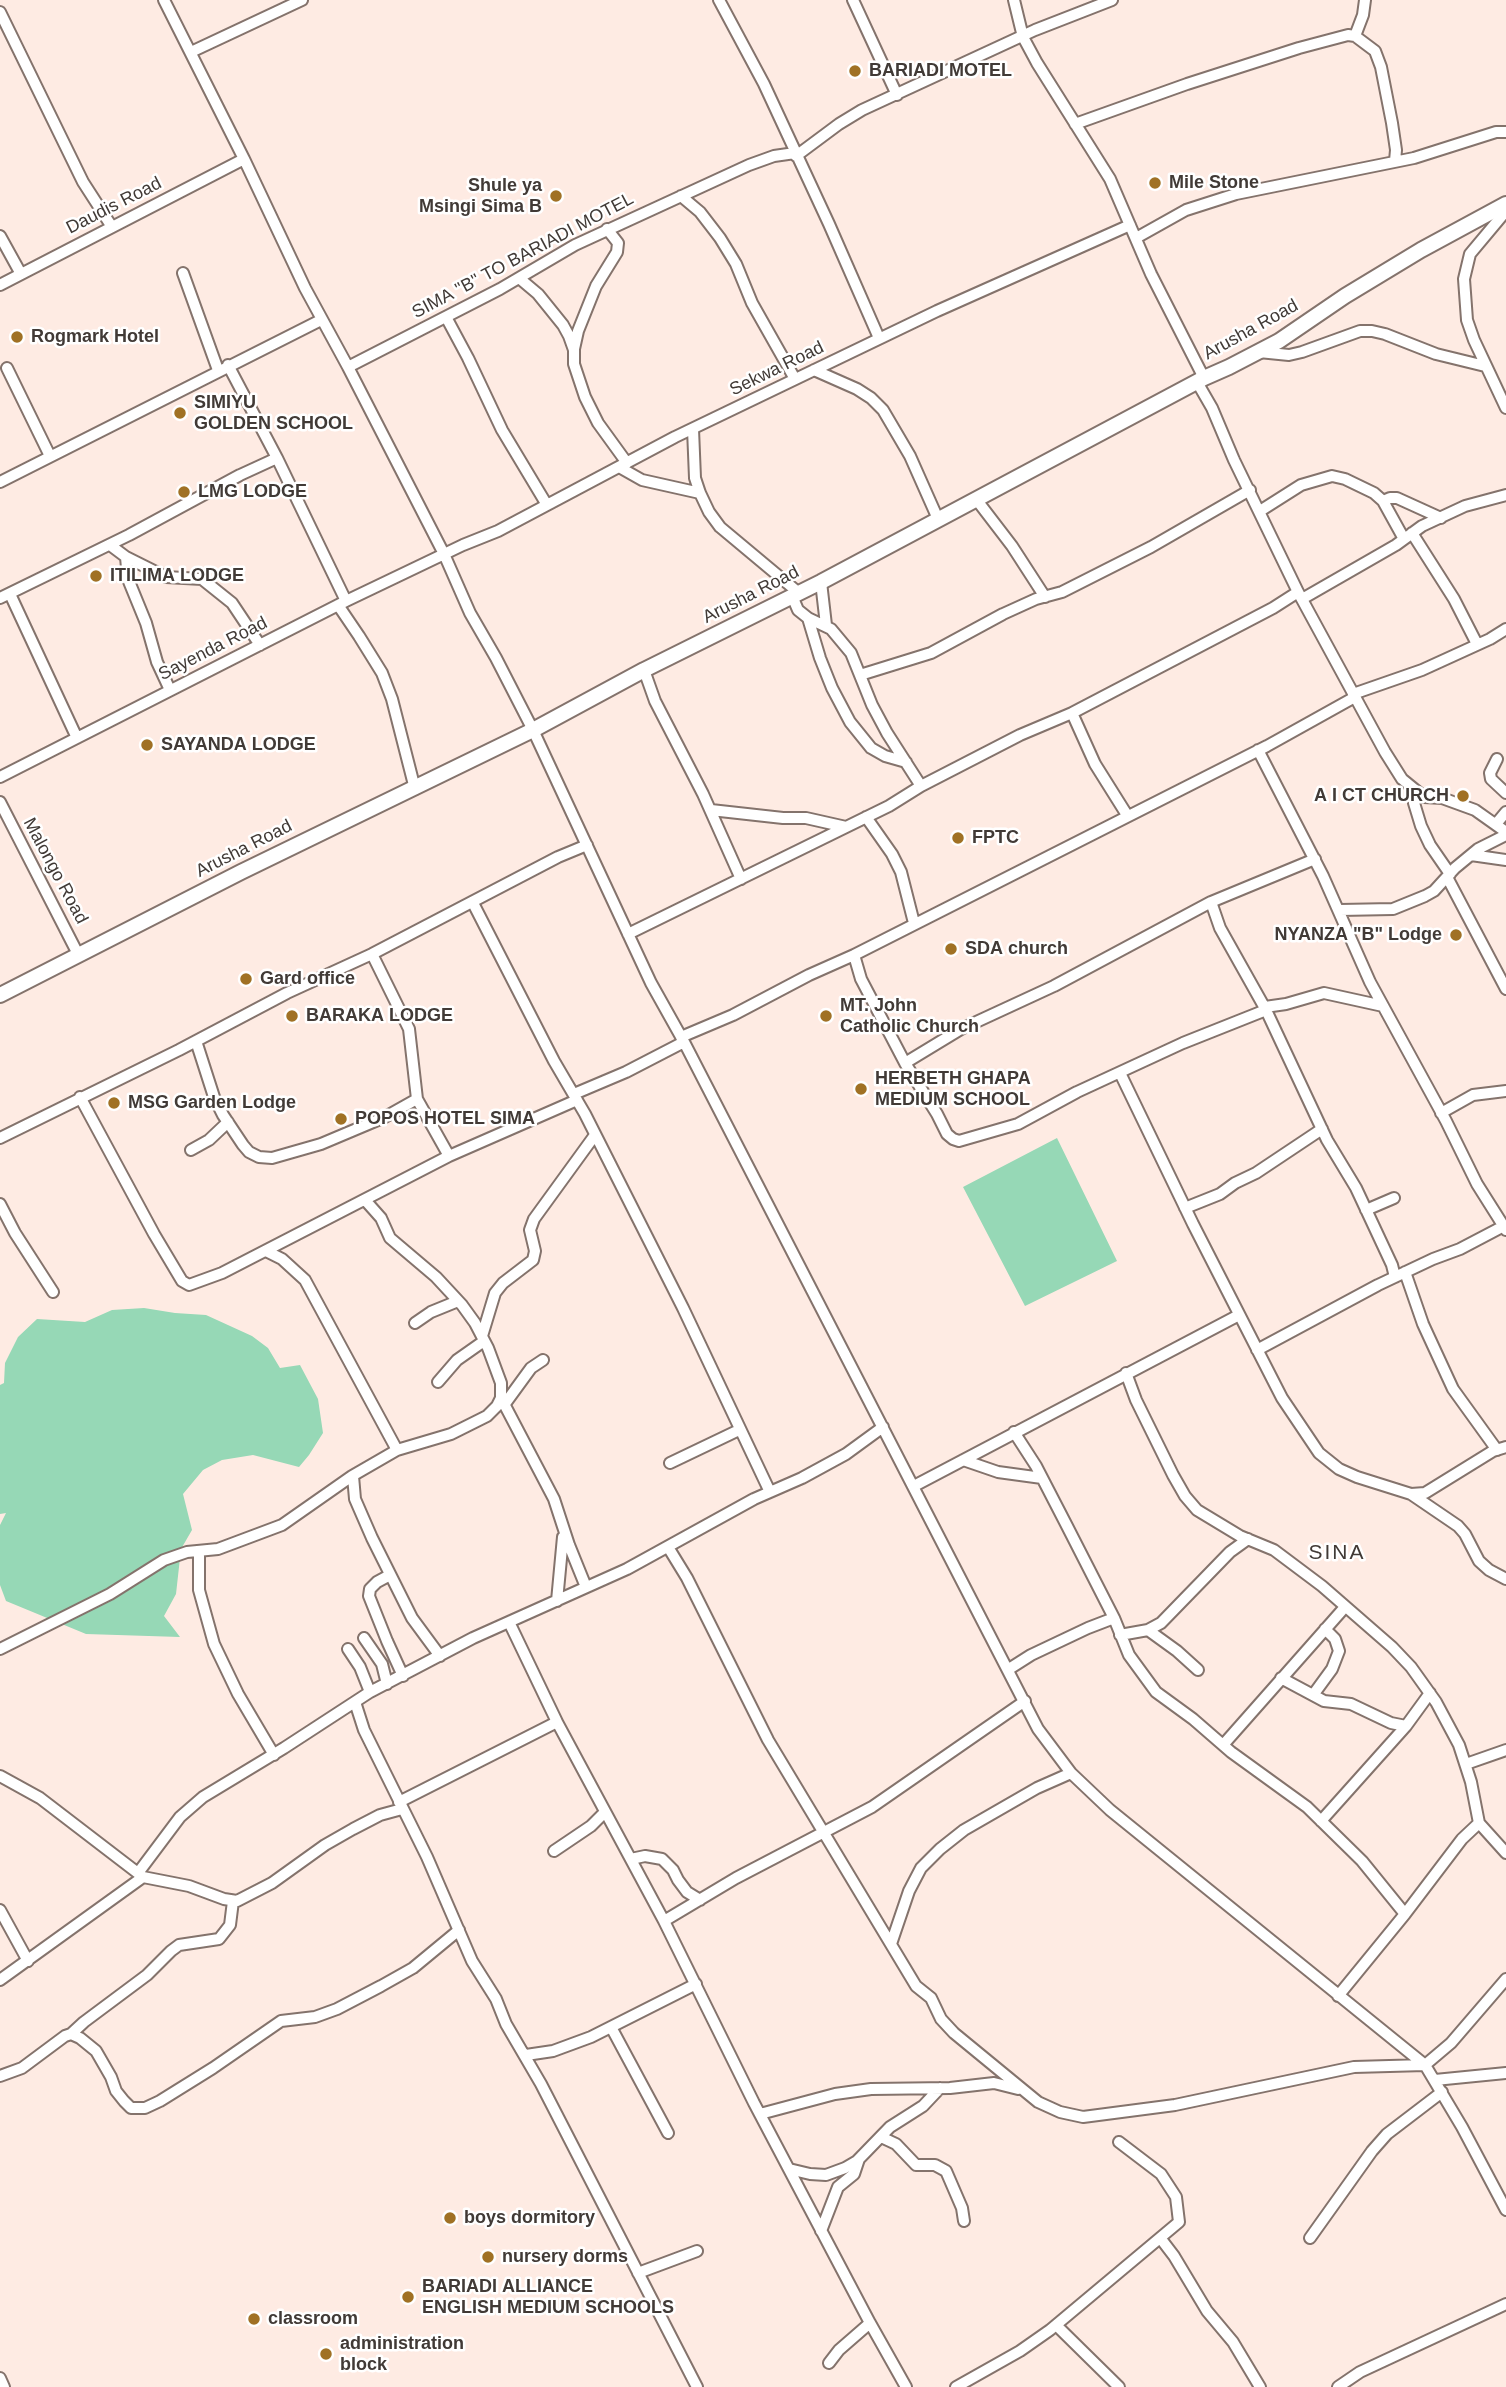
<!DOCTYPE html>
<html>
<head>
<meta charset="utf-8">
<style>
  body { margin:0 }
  canvas { display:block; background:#feebe3 }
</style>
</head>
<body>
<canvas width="1506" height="2387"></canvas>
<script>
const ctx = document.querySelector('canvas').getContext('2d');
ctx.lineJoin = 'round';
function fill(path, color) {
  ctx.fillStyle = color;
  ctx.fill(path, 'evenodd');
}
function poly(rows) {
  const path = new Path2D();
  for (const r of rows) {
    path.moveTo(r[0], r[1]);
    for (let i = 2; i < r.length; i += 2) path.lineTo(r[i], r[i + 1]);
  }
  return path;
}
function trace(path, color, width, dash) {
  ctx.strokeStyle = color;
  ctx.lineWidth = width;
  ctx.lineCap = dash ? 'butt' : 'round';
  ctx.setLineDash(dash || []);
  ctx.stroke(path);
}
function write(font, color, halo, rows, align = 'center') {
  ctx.font = font + ' Arial,sans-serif';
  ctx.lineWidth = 5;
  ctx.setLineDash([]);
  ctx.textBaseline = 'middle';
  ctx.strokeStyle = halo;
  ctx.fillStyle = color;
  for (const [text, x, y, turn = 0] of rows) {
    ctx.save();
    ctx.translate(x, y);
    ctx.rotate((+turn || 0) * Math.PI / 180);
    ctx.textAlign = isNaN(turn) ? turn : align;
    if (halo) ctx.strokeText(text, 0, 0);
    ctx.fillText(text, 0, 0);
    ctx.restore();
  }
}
fill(poly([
  [1057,1138,1117,1261,1025,1306,963,1187],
  [144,1308,175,1313,206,1315,252,1336,268,1348,280,1368,300,1365,318,1399,323,1433,309,1455,299,1467,253,1455,222,1460,203,1470,183,1494,192,1530,181,1549,176,1594,164,1616,180,1637,86,1634,6,1601,0,1585,0,1525,6,1513,0,1514,0,1385,4,1383,5,1363,18,1337,37,1319,85,1322,112,1310]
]), '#96d8b6');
const minor = poly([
  [164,0,244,159,305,288,348,367,444,554,470,613,496,658,533,730,651,983,684,1042,1038,1729,1071,1773,1110,1810,1425,2065,1462,2127,1506,2210],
  [719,0,764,84,829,224,879,338],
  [853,0,897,95],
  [1014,0,1023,37,1037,63,1110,179,1151,274,1204,378],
  [0,12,83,182,112,227],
  [1355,36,1363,15,1365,0],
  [191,52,302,0],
  [1075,124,1187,84,1299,48,1348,35,1355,36,1375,51,1381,67,1392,123,1396,150,1395,161],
  [796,156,839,124,862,110,1035,30,1112,0],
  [681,196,700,212,720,238,736,264,752,303,795,379],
  [1506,211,1470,254,1464,279,1467,320,1474,340,1506,408],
  [0,236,21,274],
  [1136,238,1186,210,1236,194,1414,158,1496,132,1506,132],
  [183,273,218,370],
  [519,278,538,294,563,325,569,336,574,350,574,364,585,397,598,423,627,463],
  [0,285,244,159],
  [446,317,468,358,502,430,547,505],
  [574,349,578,331,596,286,617,252,618,243,607,229],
  [1259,352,1289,355,1302,352,1360,331,1372,331,1385,334,1436,354,1485,366],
  [228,365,277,458,346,601],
  [348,367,500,289,575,245,749,165,774,156,795,153],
  [7,368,50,456],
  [814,370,857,389,871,398,883,410,910,456,938,519],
  [1197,382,1212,408,1234,460,1298,592,1385,752,1402,779,1424,797,1442,798,1475,810,1506,832],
  [693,429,695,478,700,493,709,512,720,527,799,593],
  [619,467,642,480,700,493],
  [0,482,321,320],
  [976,499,1012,546,1045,597],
  [1383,501,1390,498,1397,498,1441,518],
  [1260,511,1301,485,1332,476,1345,479,1374,493,1383,501,1404,539],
  [1412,533,1454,599,1477,644],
  [110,545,126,557,166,577,202,579,232,603,260,645],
  [126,557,128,579,146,623,157,662,170,690],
  [821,582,826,625],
  [10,594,77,738],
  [792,596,798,610,808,618,831,629,851,653,872,705,887,733,921,786],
  [0,598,129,535,240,475,277,458],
  [1302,599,1396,545,1422,526,1465,506,1506,495],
  [338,605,359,636,382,673,392,699,415,789],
  [808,618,820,658,832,688,850,722,871,748,885,756,906,762],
  [644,670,655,701,703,794,741,879],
  [860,675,931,653,1003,614,1036,599,1062,592,1151,547,1250,490],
  [1353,694,1422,670,1490,639,1506,629],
  [1072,713,1095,764,1127,815],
  [1258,750,1323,876,1370,982,1446,1121,1477,1184,1506,1230],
  [1497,759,1490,773,1491,779,1506,793],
  [0,777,346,601,463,545,498,531,675,437,937,311,1130,225],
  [1413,789,1414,803,1421,826,1430,845,1450,874],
  [0,802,79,956],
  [711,810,783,818,806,818,846,827],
  [866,817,892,854,901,872,914,923],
  [1496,824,1506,812],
  [1471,855,1506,860],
  [1447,877,1506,989],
  [1211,902,1220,928,1266,1010,1327,1140,1356,1188,1392,1265,1395,1277],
  [473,903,554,1061,585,1114,683,1308,770,1492],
  [1340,910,1393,909,1425,896,1434,891,1455,868,1478,849,1506,835],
  [628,934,889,806,921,786,1020,735,1072,713,1273,608,1298,592],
  [372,954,409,1029,417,1099,449,1156],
  [854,955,861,979,905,1063,937,1114,947,1134,953,1139,959,1141,1018,1124,1077,1092,1183,1043,1266,1010],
  [1265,1007,1286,1004,1324,993,1383,1006],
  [681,1037,733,1015,809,975,854,955,1267,746,1355,697],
  [196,1041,214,1097,223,1115,243,1145,249,1152,259,1157,272,1158,321,1144,385,1117,417,1099],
  [905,1063,961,1029,1054,986,1211,902,1315,859],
  [1120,1073,1193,1224,1282,1398,1319,1453,1339,1469,1357,1477,1411,1494,1425,1493,1493,1451,1506,1447],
  [574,1094,626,1072,684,1042],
  [80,1097,154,1234,182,1281,189,1285,222,1273,449,1156,577,1100],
  [1441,1113,1473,1095,1506,1091],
  [0,1138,179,1050,287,993,372,954,558,857,587,845],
  [191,1150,209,1140,228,1122],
  [0,1204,15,1233,53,1292],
  [1185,1208,1220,1194,1235,1183,1256,1173,1322,1129],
  [1366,1210,1394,1198],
  [266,1251,282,1259,305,1280,397,1450],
  [1405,1272,1423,1324,1453,1389,1497,1450],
  [415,1323,431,1312,458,1301],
  [482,1336,495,1293,503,1283,533,1260,535,1251,530,1230,534,1219,595,1135],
  [1257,1350,1378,1285,1433,1259,1460,1249,1504,1226],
  [1126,1373,1136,1400,1173,1475,1185,1496,1197,1510,1240,1536,1274,1550,1322,1586,1392,1647,1411,1667,1436,1702,1459,1745,1471,1782,1479,1823,1506,1853],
  [438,1382,457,1360,484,1341],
  [501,1398,554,1499,569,1545,586,1587],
  [504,1405,531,1368,543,1360],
  [1014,1432,1036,1466,1067,1526,1114,1618,1129,1655,1156,1692,1193,1719,1231,1752,1307,1807,1362,1861,1405,1914],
  [963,1460,998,1472,1042,1478],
  [670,1463,739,1430],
  [353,1476,355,1499,372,1538,412,1618,440,1656],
  [914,1486,1239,1315],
  [1411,1494,1458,1526,1465,1534,1479,1561,1489,1570,1506,1579],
  [668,1547,687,1578,768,1740,916,1986,931,1998,941,2019,954,2033,1038,2102,1060,2112,1083,2117,1175,2105,1354,2067,1425,2065,1451,2043,1506,1979],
  [199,1551,199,1590,214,1644,238,1694,274,1755],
  [390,1575,377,1582,370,1589,369,1596,387,1641,403,1676],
  [557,1601,563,1537],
  [509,1622,557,1722,664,1921,754,2103,870,2323,906,2387],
  [1148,1630,1177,1651,1198,1670],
  [1120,1635,1148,1630,1161,1623,1230,1552,1248,1539],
  [364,1638,382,1664,387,1684],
  [0,1649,110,1594,164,1560,187,1552,218,1549,282,1525,352,1476,397,1450,451,1434,487,1416,497,1406,501,1398,501,1383,488,1348,475,1323,462,1305,436,1277,390,1238,381,1218,365,1200],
  [348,1649,360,1667,370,1692],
  [1009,1669,1031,1655,1088,1628,1114,1618],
  [1281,1678,1324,1701,1351,1704,1391,1723,1406,1726],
  [1313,1695,1332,1669,1339,1651,1335,1639,1325,1629],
  [355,1702,364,1730,427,1857,472,1961,496,1999,506,2024,541,2084,697,2387],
  [1223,1745,1345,1607],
  [1466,1764,1506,1750],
  [0,1776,40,1798,143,1877,189,1886,224,1899,237,1901,272,1883,325,1845,353,1829,380,1815,402,1809],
  [399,1802,557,1722],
  [1321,1821,1406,1726,1430,1693],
  [554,1851,591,1826,605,1812],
  [631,1859,645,1856,662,1859,673,1870,678,1880,687,1892,700,1900],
  [138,1873,180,1817,203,1797,284,1748,370,1692,473,1638,627,1569,754,1499,802,1478,846,1454,883,1427],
  [0,1910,28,1961],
  [664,1921,736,1878,872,1807,1025,1701],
  [891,1944,909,1891,921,1868,940,1849,964,1830,1037,1788,1071,1773],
  [0,1980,143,1877],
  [1338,1996,1405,1914,1462,1839,1479,1823],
  [611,2027,668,2133],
  [71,2034,84,2022,147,1975,171,1951,179,1945,219,1939,230,1925,233,1901],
  [526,2055,553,2051,591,2037,696,1984],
  [0,2076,22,2068,65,2036,71,2034,80,2038,96,2051,111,2077,116,2091,124,2101,131,2108,145,2108,160,2101,213,2068,281,2021,315,2017,337,2009,381,1986,413,1968,459,1930],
  [1435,2080,1506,2073],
  [760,2114,835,2094,871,2089,950,2088,994,2083,1018,2089],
  [881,2137,896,2144,916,2165,935,2165,946,2171,962,2208,964,2221],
  [789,2169,810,2174,826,2175,845,2168,857,2161,890,2127,923,2106,940,2088],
  [821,2231,838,2187,854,2174,859,2159],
  [1310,2238,1372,2151,1387,2134,1442,2092],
  [1161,2239,1174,2256,1207,2311,1233,2342,1260,2387],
  [638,2273,697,2251],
  [1056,2325,1119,2387],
  [829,2363,839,2350,870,2323],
  [0,2378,4,2387],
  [956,2387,1020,2351,1050,2330,1179,2222,1176,2197,1161,2174,1119,2142],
  [1338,2387,1360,2372,1506,2304]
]);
const major = poly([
  [0,995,241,872,533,730,644,670,821,582,1204,378,1229,367,1279,341,1345,296,1421,250,1506,204]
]);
trace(minor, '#84736c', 14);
trace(major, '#84736c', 18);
trace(minor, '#fff', 10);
trace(major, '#fff', 14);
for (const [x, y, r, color] of [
  [855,71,7,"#a07124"],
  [1155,183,7,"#a07124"],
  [556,196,7,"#a07124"],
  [17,337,7,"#a07124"],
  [180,413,7,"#a07124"],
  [184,492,7,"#a07124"],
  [96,576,7,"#a07124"],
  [147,745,7,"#a07124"],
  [1463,796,7,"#a07124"],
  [958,838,7,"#a07124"],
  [1456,935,7,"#a07124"],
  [951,949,7,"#a07124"],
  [246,979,7,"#a07124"],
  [292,1016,7,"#a07124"],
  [826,1016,7,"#a07124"],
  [861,1089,7,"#a07124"],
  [114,1103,7,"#a07124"],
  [341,1119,7,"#a07124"],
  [450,2218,7,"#a07124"],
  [488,2257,7,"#a07124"],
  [408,2297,7,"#a07124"],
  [254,2319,7,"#a07124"],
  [326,2354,7,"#a07124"]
]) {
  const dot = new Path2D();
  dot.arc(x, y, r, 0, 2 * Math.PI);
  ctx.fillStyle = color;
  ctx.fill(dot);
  trace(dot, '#fff', 2.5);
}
write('bold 18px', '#413a36', '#fff', [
  ["BARIADI MOTEL",869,71],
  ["Mile Stone",1169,183],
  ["Shule ya",542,186,"right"],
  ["Msingi Sima B",542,207,"right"],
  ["Rogmark Hotel",31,337],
  ["SIMIYU",194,403],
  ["GOLDEN SCHOOL",194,424],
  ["LMG LODGE",198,492],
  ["ITILIMA LODGE",110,576],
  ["SAYANDA LODGE",161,745],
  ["A I CT CHURCH",1449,796,"right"],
  ["FPTC",972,838],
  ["NYANZA \"B\" Lodge",1442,935,"right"],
  ["SDA church",965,949],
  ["Gard office",260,979],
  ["MT. John",840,1006],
  ["Catholic Church",840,1027],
  ["BARAKA LODGE",306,1016],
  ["HERBETH GHAPA",875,1079],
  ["MEDIUM SCHOOL",875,1100],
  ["MSG Garden Lodge",128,1103],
  ["POPOS HOTEL SIMA",355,1119],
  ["boys dormitory",464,2218],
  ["nursery dorms",502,2257],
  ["BARIADI ALLIANCE",422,2287],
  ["ENGLISH MEDIUM SCHOOLS",422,2308],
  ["classroom",268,2319],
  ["administration",340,2344],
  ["block",340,2365]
], 'left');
write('18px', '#413a36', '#fff', [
  ["Daudis Road",114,206,-27],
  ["SIMA \"B\" TO BARIADI MOTEL",523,256,-28],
  ["Arusha Road",1251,330,-29],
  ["Sekwa Road",777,369,-26],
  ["Arusha Road",751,595,-27],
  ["Sayenda Road",213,649,-27],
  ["Arusha Road",244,849,-27],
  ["Malongo Road",55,871,62]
]);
ctx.letterSpacing = '2px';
write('21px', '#413a36', '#fff', [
  ["SINA",1337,1553]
]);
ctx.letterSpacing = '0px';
</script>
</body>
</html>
